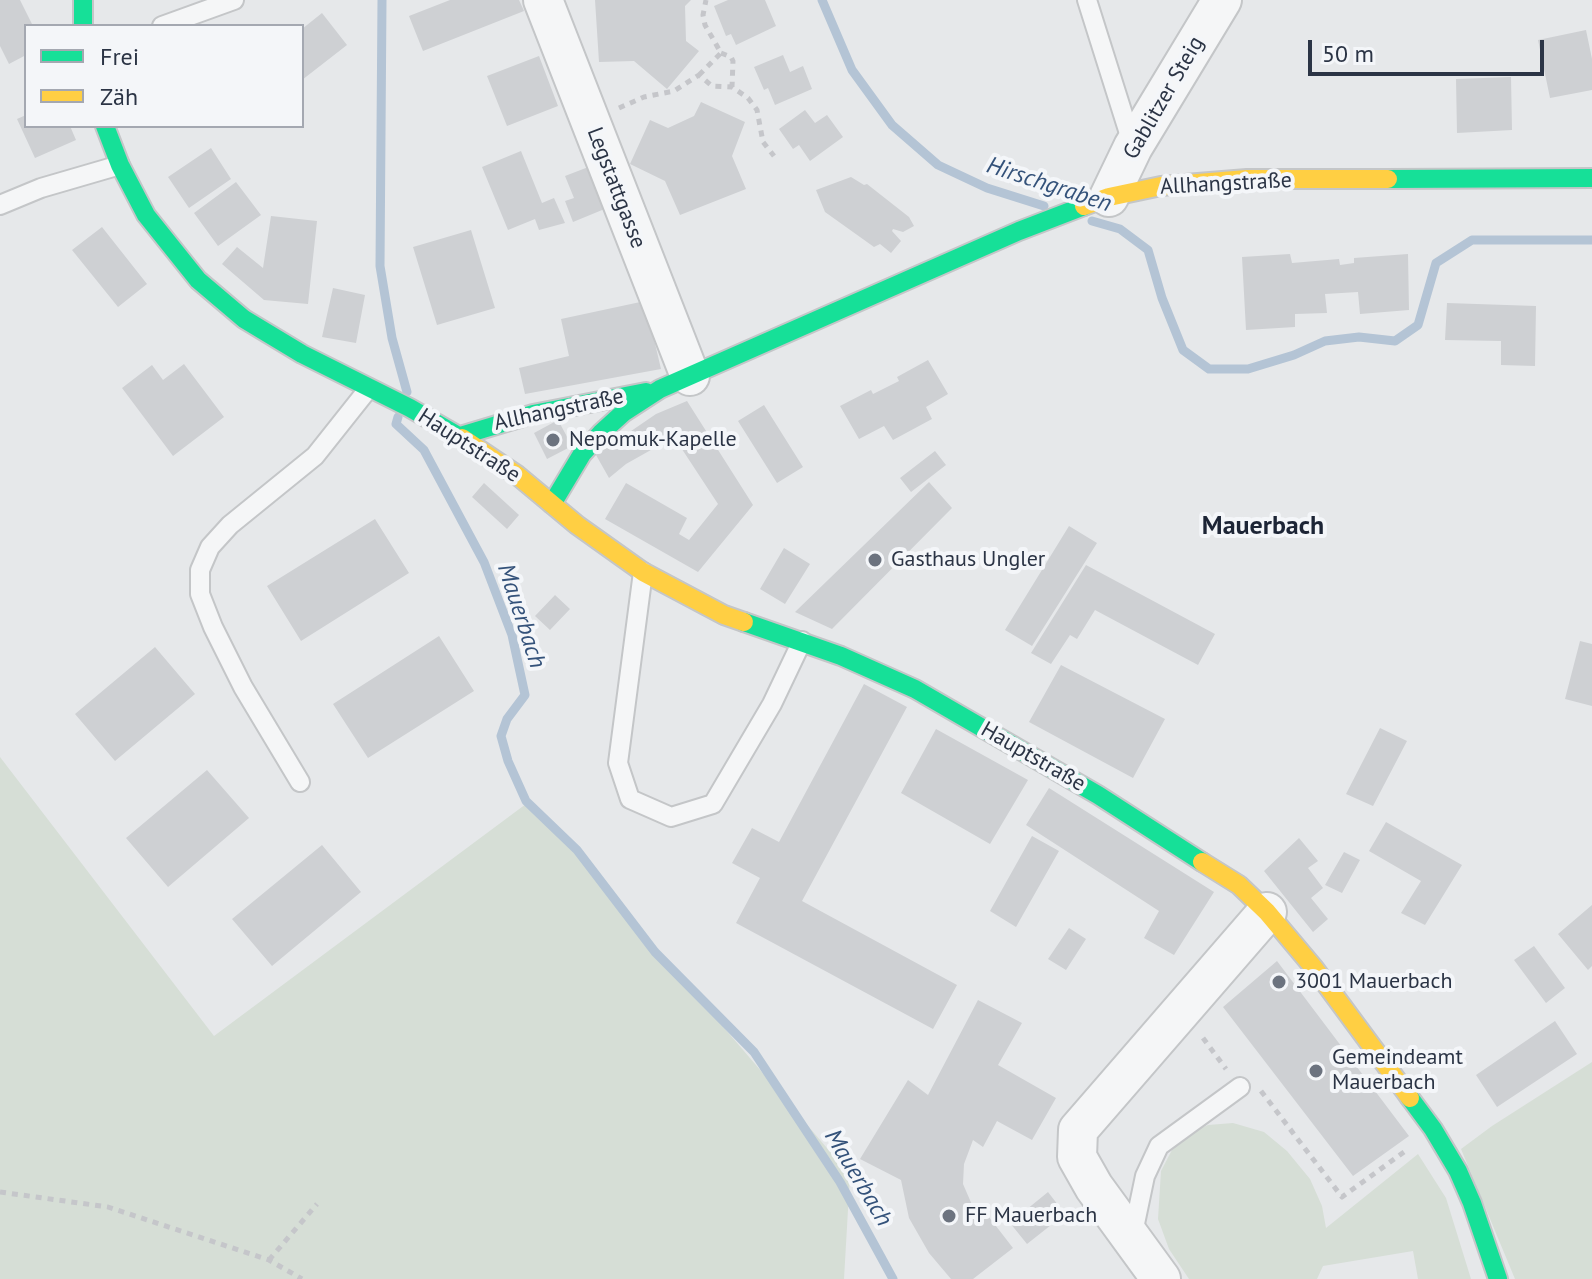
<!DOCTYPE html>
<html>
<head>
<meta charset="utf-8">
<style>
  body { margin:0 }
  #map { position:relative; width:1592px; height:1279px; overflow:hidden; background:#e6e8ea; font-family:"PT Sans",sans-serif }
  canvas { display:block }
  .legend { position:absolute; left:24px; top:24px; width:280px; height:104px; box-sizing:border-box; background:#f4f6f9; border:2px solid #a4a8b1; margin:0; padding:10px 14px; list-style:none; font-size:24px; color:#2b3445 }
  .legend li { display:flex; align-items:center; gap:16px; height:40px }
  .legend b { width:40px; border:2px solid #a4a8b1 }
  .scale { position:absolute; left:1308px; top:40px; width:236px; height:36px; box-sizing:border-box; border:4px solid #2b3445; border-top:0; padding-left:10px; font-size:24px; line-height:28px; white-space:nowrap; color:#2b3445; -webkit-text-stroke:6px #f4f6f9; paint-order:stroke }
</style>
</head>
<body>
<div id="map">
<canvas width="1592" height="1279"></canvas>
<ul class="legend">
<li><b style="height:10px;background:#16e098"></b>Frei</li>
<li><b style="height:10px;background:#ffcf43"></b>Zäh</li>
</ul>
<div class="scale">50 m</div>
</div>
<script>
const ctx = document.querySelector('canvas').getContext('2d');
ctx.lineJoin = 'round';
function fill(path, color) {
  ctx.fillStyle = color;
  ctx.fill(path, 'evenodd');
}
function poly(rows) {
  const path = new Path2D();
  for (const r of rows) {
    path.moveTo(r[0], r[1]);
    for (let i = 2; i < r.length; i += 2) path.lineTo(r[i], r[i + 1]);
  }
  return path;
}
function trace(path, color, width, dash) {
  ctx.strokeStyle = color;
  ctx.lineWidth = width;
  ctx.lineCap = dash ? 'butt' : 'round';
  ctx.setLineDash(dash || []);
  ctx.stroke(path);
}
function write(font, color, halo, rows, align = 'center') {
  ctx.font = font + ' "PT Sans",sans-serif';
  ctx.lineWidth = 8;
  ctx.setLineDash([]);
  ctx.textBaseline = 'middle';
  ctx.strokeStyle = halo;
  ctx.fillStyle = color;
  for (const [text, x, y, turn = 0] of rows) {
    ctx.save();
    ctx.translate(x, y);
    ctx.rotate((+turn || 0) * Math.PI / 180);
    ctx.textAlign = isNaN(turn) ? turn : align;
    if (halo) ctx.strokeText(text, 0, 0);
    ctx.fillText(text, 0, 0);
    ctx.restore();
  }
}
fill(poly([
  [0,757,214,1036,530,801,850,1175,844,1279,0,1279],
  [1592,1062,1592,1279,1515,1279,1461,1149,1492,1126],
  [1233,1123,1264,1132,1287,1151,1310,1179,1322,1206,1326,1228,1418,1154,1446,1198,1471,1279,1418,1279,1413,1251,1323,1266,1317,1279,1189,1279,1169,1249,1158,1219,1161,1171,1172,1150,1186,1135,1208,1125]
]), '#d6ded6');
trace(poly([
  [382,0,380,266,392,338,407,392],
  [822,0,852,70,892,125,938,165,987,188,1044,206],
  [1092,221,1120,229,1148,250,1162,298,1183,350,1209,369,1248,369,1294,355,1325,341,1359,337,1395,341,1418,325,1436,263,1472,240,1592,240],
  [398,417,396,424,424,450,484,562,512,635,525,695,507,719,501,736,508,761,526,801,577,850,655,952,754,1052,840,1182,893,1279]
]), '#b4c4d5', 9);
fill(poly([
  [0,0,20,0,33,26,26,26,26,55,9,64,0,46],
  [450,0,519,0,524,11,423,51,409,16],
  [595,0,691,0,685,6,686,41,699,51,667,89,634,61,599,62],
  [728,0,765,0,776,26,736,45,731,34,726,36,714,6],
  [322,13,347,45,302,80,302,29],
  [1586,30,1592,59,1592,90,1550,98,1538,40],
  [783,55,790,72,803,66,812,89,775,105,768,88,764,90,754,67],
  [539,56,558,106,507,126,487,76],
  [1511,77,1512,130,1457,133,1456,79],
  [701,102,745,122,732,156,746,189,680,215,665,181,630,164,650,120,668,128,694,116],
  [805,110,815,123,827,115,843,137,810,161,799,145,793,149,779,129],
  [26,115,26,126,70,126,76,140,35,158,17,119],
  [211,148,231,179,189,208,168,177],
  [521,151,542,203,554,198,565,223,539,230,535,219,508,230,482,167],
  [591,166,607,208,573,222,565,201,574,198,565,176],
  [851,177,864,185,867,184,909,217,914,226,903,232,893,229,892,231,901,241,891,253,880,244,874,247,825,212,816,190],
  [236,182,261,215,218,246,194,213],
  [271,216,317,221,308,304,264,300,222,264,237,247,263,268],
  [102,227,147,284,118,307,72,250],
  [471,230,495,308,437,325,413,247],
  [1290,254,1292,263,1339,259,1340,265,1354,263,1354,258,1408,254,1409,310,1360,314,1358,292,1325,294,1327,313,1295,314,1295,327,1246,330,1242,257],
  [333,288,365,295,356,343,322,337],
  [645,301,661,369,525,394,519,368,569,356,561,319],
  [1447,303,1536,306,1535,366,1501,365,1501,341,1445,340],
  [928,360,948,394,926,407,932,419,893,440,884,426,859,439,840,406,871,390,873,394,899,381,897,377],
  [184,364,224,417,173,456,122,388,152,365,163,380],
  [687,401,753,505,698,572,605,519,626,483,687,518,679,534,689,540,718,504,674,437,626,464,609,478,596,455,656,414],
  [764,405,803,467,777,483,738,421],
  [558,420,572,446,547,459,534,433],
  [935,451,946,465,911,492,900,478],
  [929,482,952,508,832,629,795,612],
  [484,483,519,515,507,529,472,497],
  [375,519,409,573,301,641,267,586],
  [1069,526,1097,543,1032,646,1005,630],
  [784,548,810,564,785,604,760,589],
  [1086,565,1215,634,1198,665,1095,610,1077,639,1070,635,1051,664,1031,653],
  [555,595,570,609,550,630,535,616],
  [439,636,474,691,368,758,333,704],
  [1580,641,1592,644,1592,706,1565,699],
  [155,647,195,694,115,761,75,714],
  [1061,665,1165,719,1133,778,1029,722],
  [864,684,907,707,802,901,957,985,933,1029,736,923,760,878,732,863,752,828,779,842],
  [1380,728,1407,741,1373,806,1346,794],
  [936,729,1028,780,990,844,901,793],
  [207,770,249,818,168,887,126,838],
  [1049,788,1214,892,1174,955,1144,938,1159,911,1026,825],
  [1386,822,1462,865,1425,925,1401,913,1421,881,1369,851],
  [1032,836,1059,851,1016,927,990,911],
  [1299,838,1318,861,1308,868,1323,888,1311,898,1328,919,1313,932,1264,871],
  [322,845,361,892,272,966,232,919],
  [1344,852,1360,860,1342,893,1325,885],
  [1592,905,1592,966,1588,970,1558,934],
  [1069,928,1086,939,1066,970,1048,959],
  [1534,946,1565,988,1546,1003,1514,960],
  [1277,961,1409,1136,1353,1176,1223,1007],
  [978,1000,1022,1023,998,1065,1056,1098,1032,1140,997,1121,983,1147,973,1140,964,1164,963,1184,976,1214,982,1208,1013,1248,973,1279,951,1279,929,1253,909,1218,901,1180,860,1159,908,1080,928,1095],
  [1555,1021,1577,1054,1497,1107,1476,1075],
  [1048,1192,1065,1214,1027,1244,1010,1223]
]), '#ced0d3');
const lane = poly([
  [1087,0,1133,146],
  [162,26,234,0],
  [0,205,41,188,120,165],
  [643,572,618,763,630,799,671,817,713,804,772,704,802,641],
  [300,782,243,687,213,627,200,594,200,570,210,547,230,525,315,456,369,388],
  [1132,1238,1145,1176,1159,1146,1240,1087]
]);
const street = poly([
  [543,0,690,376],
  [1109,197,1133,147,1222,0],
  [1161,1279,1094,1187,1077,1157,1078,1130,1267,912]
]);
const fast = poly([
  [83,0,83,26],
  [105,126,120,165,146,215,198,280,244,319,302,354,410,408,462,438],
  [1388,179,1592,178],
  [460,436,533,414,646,392],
  [552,504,582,454,601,433,623,413,660,389,1019,231,1084,206],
  [744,622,841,656,915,689,1098,795,1202,862],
  [1410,1098,1433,1129,1458,1171,1472,1203,1498,1279]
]);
const slow = poly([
  [1084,206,1109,197,1161,186,1247,179,1388,179],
  [462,438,517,475,577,525,643,572,724,615,744,622],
  [1202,862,1239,885,1267,912,1314,968,1410,1098]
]);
trace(lane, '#c4c6c8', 22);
trace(street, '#c4c6c8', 42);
trace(fast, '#c4c6c8', 22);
trace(slow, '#c4c6c8', 22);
trace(poly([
  [721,53,731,57,733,61,732,87],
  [699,75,721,53,705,25,703,15,706,0],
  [619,108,644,97,674,91,699,75,712,86,732,87,748,98,757,110,763,142,774,156],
  [1203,1038,1226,1069],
  [1261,1091,1342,1197,1404,1152],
  [0,1192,108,1207,269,1260,302,1279],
  [269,1260,317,1204]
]), '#c5c6ca', 5, [6, 6]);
trace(lane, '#f5f6f7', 18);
trace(street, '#f5f6f7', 38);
trace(fast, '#16e098', 18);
trace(slow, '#ffcf43', 18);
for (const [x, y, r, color] of [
  [553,440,8,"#6c737f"],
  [875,560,8,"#6c737f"],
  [1279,982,8,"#6c737f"],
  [1316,1071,8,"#6c737f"],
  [949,1216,8,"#6c737f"]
]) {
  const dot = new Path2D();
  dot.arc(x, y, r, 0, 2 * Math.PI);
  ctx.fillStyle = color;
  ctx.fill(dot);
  trace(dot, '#f4f6f9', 3);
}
write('22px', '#2b3445', '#f4f6f9', [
  ["Gablitzer Steig",1164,98,-60],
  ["Allhangstraße",1226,184,-3],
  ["Legstattgasse",616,188,69],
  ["Allhangstraße",559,410,-12],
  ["Hauptstraße",469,446,33],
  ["Hauptstraße",1033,757,30]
]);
write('22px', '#2b3445', '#f4f6f9', [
  ["Nepomuk-Kapelle",569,440],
  ["Gasthaus Ungler",891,560],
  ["3001 Mauerbach",1295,982],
  ["Gemeindeamt",1332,1058],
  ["Mauerbach",1332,1083],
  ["FF Mauerbach",965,1216]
], 'left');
write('italic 24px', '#34527a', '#f4f6f9', [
  ["Hirschgraben",1049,185,18],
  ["Mauerbach",521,616,72],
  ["Mauerbach",858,1178,59]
]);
write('bold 26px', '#1d2536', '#f4f6f9', [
  ["Mauerbach",1263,527]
]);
</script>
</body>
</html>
